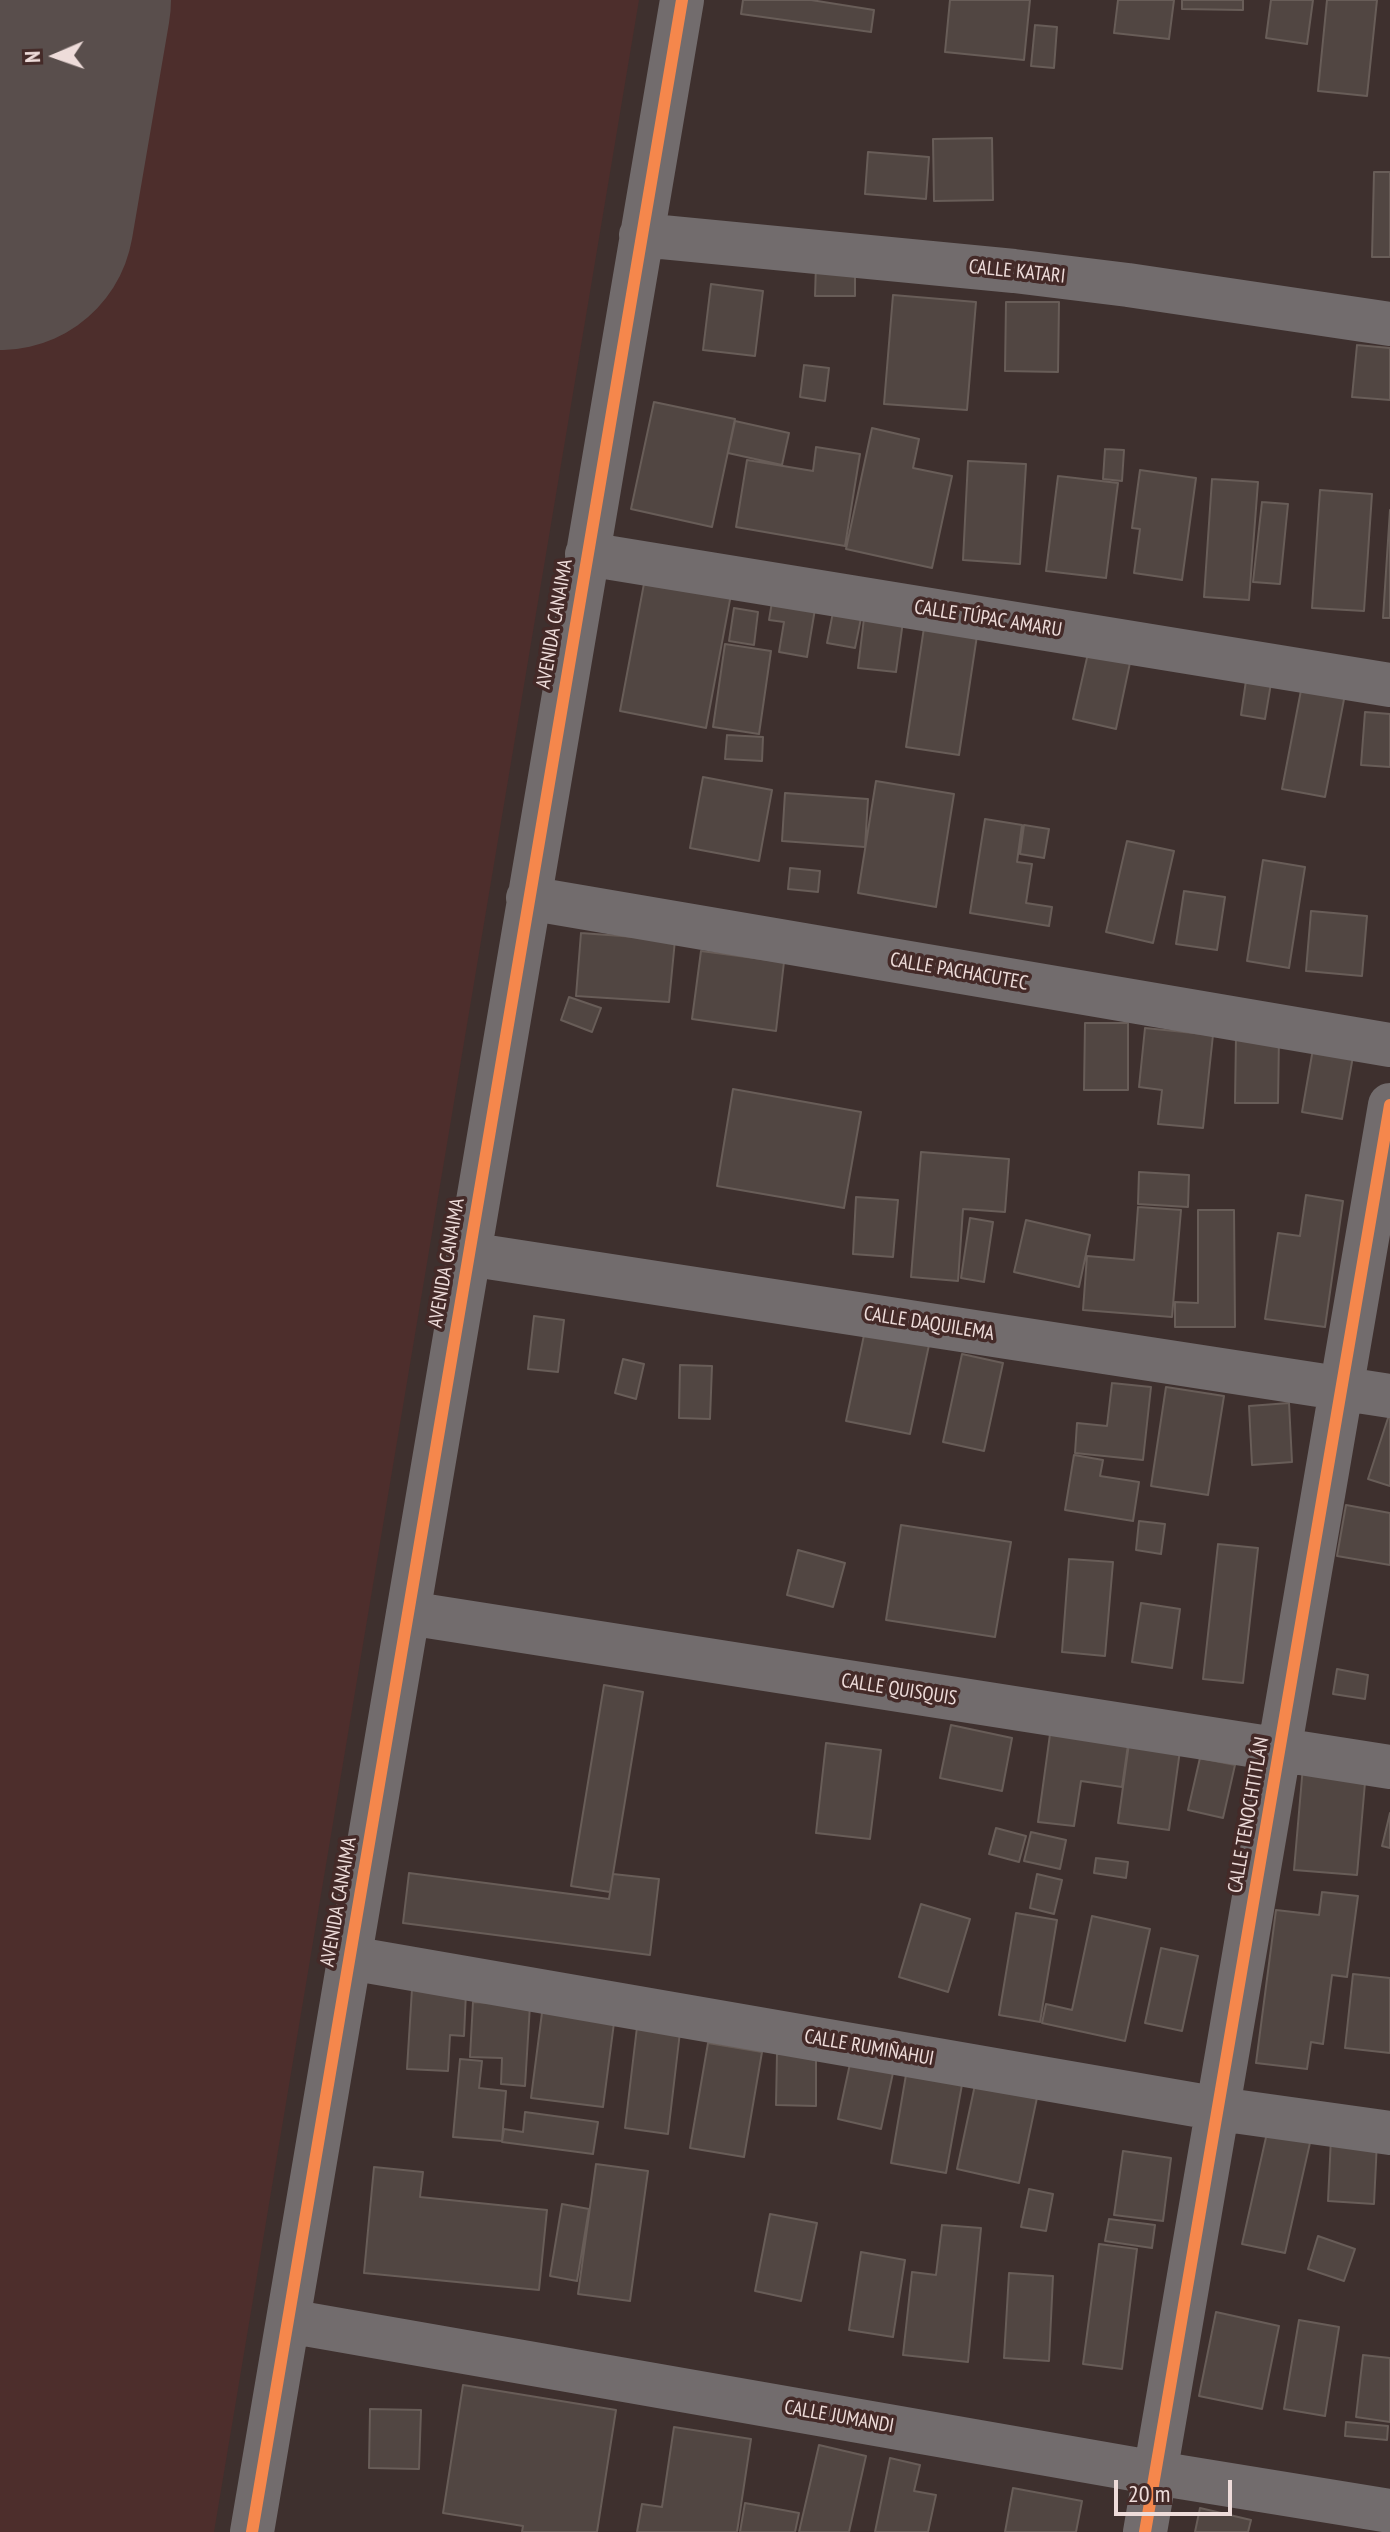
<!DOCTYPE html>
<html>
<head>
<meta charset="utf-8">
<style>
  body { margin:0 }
  #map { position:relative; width:1390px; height:2532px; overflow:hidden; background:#3e302e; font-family:"PT Sans Narrow",sans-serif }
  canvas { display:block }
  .north { position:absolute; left:16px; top:16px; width:80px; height:80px; -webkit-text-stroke:6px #442a28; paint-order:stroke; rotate:268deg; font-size:22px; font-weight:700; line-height:32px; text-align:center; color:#eedcda }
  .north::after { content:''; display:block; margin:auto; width:28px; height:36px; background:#eedcda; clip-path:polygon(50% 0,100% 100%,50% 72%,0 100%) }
  .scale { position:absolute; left:1114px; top:2480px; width:118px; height:36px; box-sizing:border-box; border:4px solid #eedcda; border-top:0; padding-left:10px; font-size:24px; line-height:28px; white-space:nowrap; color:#eedcda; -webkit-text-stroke:6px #442a28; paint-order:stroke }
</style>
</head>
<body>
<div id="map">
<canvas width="1390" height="2532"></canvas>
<div class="north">N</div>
<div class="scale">20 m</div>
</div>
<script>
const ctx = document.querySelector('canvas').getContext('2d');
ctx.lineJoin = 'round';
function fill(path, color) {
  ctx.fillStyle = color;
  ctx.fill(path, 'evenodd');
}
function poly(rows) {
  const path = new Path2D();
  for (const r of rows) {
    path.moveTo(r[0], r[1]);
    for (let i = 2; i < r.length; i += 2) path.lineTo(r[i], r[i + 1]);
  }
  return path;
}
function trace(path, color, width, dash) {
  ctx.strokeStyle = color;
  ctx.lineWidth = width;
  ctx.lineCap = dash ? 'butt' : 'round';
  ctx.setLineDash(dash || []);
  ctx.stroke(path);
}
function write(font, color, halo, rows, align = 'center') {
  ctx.font = font + ' "PT Sans Narrow",sans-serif';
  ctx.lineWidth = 7;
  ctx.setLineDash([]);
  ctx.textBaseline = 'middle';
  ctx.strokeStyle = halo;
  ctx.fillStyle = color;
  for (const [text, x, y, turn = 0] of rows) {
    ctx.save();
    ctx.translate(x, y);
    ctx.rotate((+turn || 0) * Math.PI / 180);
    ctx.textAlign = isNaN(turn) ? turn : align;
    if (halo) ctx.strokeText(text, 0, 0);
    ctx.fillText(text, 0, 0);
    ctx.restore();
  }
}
fill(poly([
  [0,0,639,0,214,2532,0,2532]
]), '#4d2e2c');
trace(poly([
  [0,216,37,0]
]), '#594e4c', 268);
const building = poly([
  [743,0,811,0,874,10,871,32,741,14,743,0],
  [950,0,1030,0,1024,60,945,52,950,0],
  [1118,0,1174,0,1169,39,1114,33,1118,0],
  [1182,0,1243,0,1243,10,1182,9,1182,0],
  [1271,0,1313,0,1307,44,1266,38,1271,0],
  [1327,0,1377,0,1367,96,1318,91,1327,0],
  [1035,25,1057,27,1054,68,1031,66,1035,25],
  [992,138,993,200,934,201,933,139,992,138],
  [868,152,929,157,926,199,865,194,868,152],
  [1374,172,1390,172,1390,257,1372,257,1374,172],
  [816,264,855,265,855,296,815,296,816,264],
  [711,284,763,291,755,356,703,350,711,284],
  [893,295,976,302,967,410,884,404,893,295],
  [1006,302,1059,302,1058,372,1005,371,1006,302],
  [1357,345,1390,348,1390,400,1352,397,1357,345],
  [804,365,829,368,825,401,800,397,804,365],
  [654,402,735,419,712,527,631,509,654,402],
  [735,421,789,433,782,465,728,453,735,421],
  [872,428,919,439,913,468,952,476,932,568,846,549,872,428],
  [816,447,860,454,845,546,736,527,747,460,813,471,816,447],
  [1105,449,1124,450,1122,481,1103,479,1105,449],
  [968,461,1026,464,1020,564,963,560,968,461],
  [1140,470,1196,478,1182,580,1134,573,1140,529,1132,528,1140,470],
  [1058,476,1118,483,1106,578,1046,571,1058,476],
  [1212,479,1258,482,1249,600,1204,597,1212,479],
  [1320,490,1372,494,1364,611,1312,608,1320,490],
  [1262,502,1288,504,1280,584,1253,582,1262,502],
  [1390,510,1390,618,1383,618,1390,510],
  [646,573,732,589,706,728,620,711,646,573],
  [773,596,816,603,807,657,779,652,784,622,769,620,773,596],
  [835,602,863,608,855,648,827,643,835,602],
  [734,608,758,612,754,645,729,641,734,608],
  [865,610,904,614,896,672,858,668,865,610],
  [925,621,978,629,959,755,906,747,925,621],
  [725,644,771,651,759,734,713,727,725,644],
  [1089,649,1131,658,1116,729,1073,719,1089,649],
  [1248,667,1273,671,1265,719,1241,715,1248,667],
  [1303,680,1346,689,1325,797,1282,789,1303,680],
  [1365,712,1390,714,1390,767,1361,765,1365,712],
  [727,735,763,737,762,761,725,759,727,735],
  [703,777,772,790,759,861,690,848,703,777],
  [876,781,954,794,936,907,858,893,876,781],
  [785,793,868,799,865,847,782,841,785,793],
  [985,819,1022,825,1017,862,1032,864,1026,903,1052,907,1049,926,970,913,985,819],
  [1024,825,1049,829,1044,858,1020,854,1024,825],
  [1127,841,1174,851,1153,943,1106,932,1127,841],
  [1263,860,1305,867,1289,968,1247,961,1263,860],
  [790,868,820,871,818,892,788,889,790,868],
  [1184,891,1225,897,1217,950,1176,944,1184,891],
  [1311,911,1367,916,1362,976,1306,971,1311,911],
  [581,933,675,940,669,1002,576,996,581,933],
  [701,951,784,962,776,1031,692,1019,701,951],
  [569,997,601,1008,592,1032,561,1020,569,997],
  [1085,1023,1128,1023,1128,1090,1084,1090,1085,1023],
  [1145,1028,1213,1035,1203,1128,1158,1124,1162,1090,1139,1087,1145,1028],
  [1236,1036,1279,1036,1278,1103,1235,1103,1236,1036],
  [1313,1049,1353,1056,1342,1119,1302,1112,1313,1049],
  [733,1089,861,1112,844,1208,717,1186,733,1089],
  [921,1152,1009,1159,1005,1212,963,1209,958,1281,911,1277,921,1152],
  [1139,1172,1189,1175,1188,1207,1138,1204,1139,1172],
  [1306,1195,1343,1201,1325,1327,1265,1319,1278,1233,1300,1236,1306,1195],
  [856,1197,898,1200,893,1257,853,1254,856,1197],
  [1138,1207,1181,1210,1172,1317,1083,1310,1087,1256,1134,1260,1138,1207],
  [1198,1210,1234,1210,1235,1327,1175,1327,1175,1302,1198,1303,1198,1210],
  [970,1218,993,1222,984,1282,961,1278,970,1218],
  [1026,1220,1090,1235,1079,1287,1014,1272,1026,1220],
  [534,1316,564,1320,558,1372,528,1369,534,1316],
  [868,1316,932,1331,910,1434,846,1421,868,1316],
  [962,1354,1003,1363,984,1451,943,1442,962,1354],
  [623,1359,644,1364,636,1399,615,1393,623,1359],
  [680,1365,712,1366,710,1419,679,1418,680,1365],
  [1112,1383,1151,1387,1143,1460,1075,1453,1077,1423,1107,1426,1112,1383],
  [1166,1387,1224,1396,1208,1495,1151,1486,1166,1387],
  [1289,1403,1292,1462,1252,1465,1249,1406,1289,1403],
  [1388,1418,1390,1418,1390,1486,1368,1479,1388,1418],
  [1074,1455,1103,1460,1100,1476,1139,1482,1133,1521,1065,1510,1074,1455],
  [1346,1505,1390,1513,1390,1565,1337,1556,1346,1505],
  [1139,1521,1165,1524,1161,1554,1136,1550,1139,1521],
  [901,1525,1011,1542,995,1637,886,1620,901,1525],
  [1218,1544,1258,1548,1243,1683,1203,1679,1218,1544],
  [798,1550,845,1563,833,1607,787,1595,798,1550],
  [1069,1559,1113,1562,1105,1656,1062,1652,1069,1559],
  [1141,1603,1180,1609,1172,1668,1132,1662,1141,1603],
  [1337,1669,1368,1675,1365,1699,1333,1694,1337,1669],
  [604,1685,643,1692,610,1892,571,1886,604,1685],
  [951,1725,1012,1738,1002,1791,940,1778,951,1725],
  [1051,1727,1129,1738,1122,1787,1081,1781,1074,1826,1038,1822,1051,1727],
  [1130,1736,1181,1743,1169,1830,1118,1823,1130,1736],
  [826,1743,881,1750,870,1839,816,1833,826,1743],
  [1200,1758,1235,1765,1223,1818,1188,1810,1200,1758],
  [1303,1766,1366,1771,1357,1875,1294,1870,1303,1766],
  [1390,1813,1390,1848,1382,1846,1390,1813],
  [996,1828,1026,1836,1019,1862,989,1854,996,1828],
  [1031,1832,1066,1840,1060,1869,1024,1861,1031,1832],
  [1096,1858,1128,1862,1126,1878,1094,1873,1096,1858],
  [409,1873,609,1899,613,1874,659,1879,650,1955,403,1923,409,1873],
  [1037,1874,1062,1880,1054,1914,1030,1908,1037,1874],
  [1322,1892,1358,1896,1347,1977,1332,1975,1323,2044,1311,2042,1307,2069,1256,2063,1276,1910,1319,1915,1322,1892],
  [921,1904,970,1919,948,1992,899,1977,921,1904],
  [1016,1913,1057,1920,1040,2022,999,2015,1016,1913],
  [1092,1916,1150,1929,1125,2041,1042,2023,1046,2004,1072,2010,1092,1916],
  [1161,1948,1198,1956,1182,2031,1145,2023,1161,1948],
  [1353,1974,1390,1978,1390,2053,1345,2048,1353,1974],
  [412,1989,466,1992,464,2036,450,2035,448,2071,407,2069,412,1989],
  [473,2002,530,2005,525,2086,501,2084,502,2058,470,2057,473,2002],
  [543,2005,615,2015,603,2107,531,2098,543,2005],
  [637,2027,680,2032,668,2134,625,2128,637,2027],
  [708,2043,762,2052,744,2157,690,2148,708,2043],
  [777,2054,816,2054,816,2106,776,2105,777,2054],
  [460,2059,482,2061,479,2088,506,2091,502,2141,453,2137,460,2059],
  [851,2059,894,2068,881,2129,838,2119,851,2059],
  [907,2069,963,2079,946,2173,891,2163,907,2069],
  [976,2080,1038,2093,1019,2183,957,2169,976,2080],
  [525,2112,598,2122,593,2154,502,2142,504,2129,523,2132,525,2112],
  [1269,2124,1312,2134,1285,2253,1242,2244,1269,2124],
  [1331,2138,1377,2141,1374,2204,1328,2201,1331,2138],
  [1123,2151,1171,2158,1163,2221,1114,2215,1123,2151],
  [596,2164,648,2171,630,2301,578,2294,596,2164],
  [374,2167,423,2172,420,2197,547,2210,539,2290,364,2273,374,2167],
  [1029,2189,1053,2194,1046,2231,1021,2227,1029,2189],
  [562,2204,589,2209,577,2281,550,2276,562,2204],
  [770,2214,817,2223,801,2301,755,2291,770,2214],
  [1109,2219,1155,2225,1152,2248,1105,2241,1109,2219],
  [942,2225,981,2228,968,2362,903,2355,912,2272,936,2275,942,2225],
  [1318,2236,1355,2249,1344,2281,1308,2269,1318,2236],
  [1099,2244,1137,2249,1122,2369,1083,2364,1099,2244],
  [861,2252,905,2260,893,2337,849,2330,861,2252],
  [1009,2273,1053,2276,1049,2361,1004,2358,1009,2273],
  [1216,2312,1279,2326,1262,2409,1199,2396,1216,2312],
  [1299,2320,1339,2327,1325,2416,1284,2409,1299,2320],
  [1363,2355,1390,2358,1390,2422,1356,2417,1363,2355],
  [463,2385,616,2410,597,2532,522,2532,523,2526,443,2513,463,2385],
  [370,2409,421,2410,419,2469,369,2468,370,2409],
  [1346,2422,1388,2426,1387,2440,1345,2436,1346,2422],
  [674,2427,751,2439,737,2532,637,2532,642,2504,662,2507,674,2427],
  [819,2445,866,2456,849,2532,799,2532,819,2445],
  [890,2458,920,2465,914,2491,936,2495,928,2532,875,2532,890,2458],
  [1013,2488,1082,2501,1076,2532,1005,2532,1013,2488],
  [745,2503,799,2513,795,2532,740,2532,745,2503],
  [1200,2508,1251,2520,1248,2532,1195,2532,1200,2508]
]);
fill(building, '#514642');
trace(building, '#685d58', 2);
trace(poly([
  [641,235,1014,271,1128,285,1390,324],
  [587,554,1390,685],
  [528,898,1390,1045],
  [468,1254,1390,1396],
  [408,1613,1390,1767],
  [350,1958,1219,2109,1390,2133],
  [288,2321,1156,2473,1390,2511],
  [252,2532,682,0],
  [1145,2532,1390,1105]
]), '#726c6d', 44);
trace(poly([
  [252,2532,682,0],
  [1145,2532,1390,1105]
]), '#f5874c', 12);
write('20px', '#eedcda', '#442a28', [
  ["CALLE KATARI",1017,272,6],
  ["CALLE TÚPAC AMARU",988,619,9],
  ["AVENIDA CANAIMA",555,624,-80],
  ["CALLE PACHACUTEC",959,972,10],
  ["AVENIDA CANAIMA",447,1263,-80],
  ["CALLE DAQUILEMA",929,1324,9],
  ["CALLE QUISQUIS",899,1690,9],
  ["CALLE TENOCHTITLÁN",1249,1815,-80],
  ["AVENIDA CANAIMA",339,1902,-80],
  ["CALLE RUMIÑAHUI",869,2048,10],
  ["CALLE JUMANDI",839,2417,10]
]);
</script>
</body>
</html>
